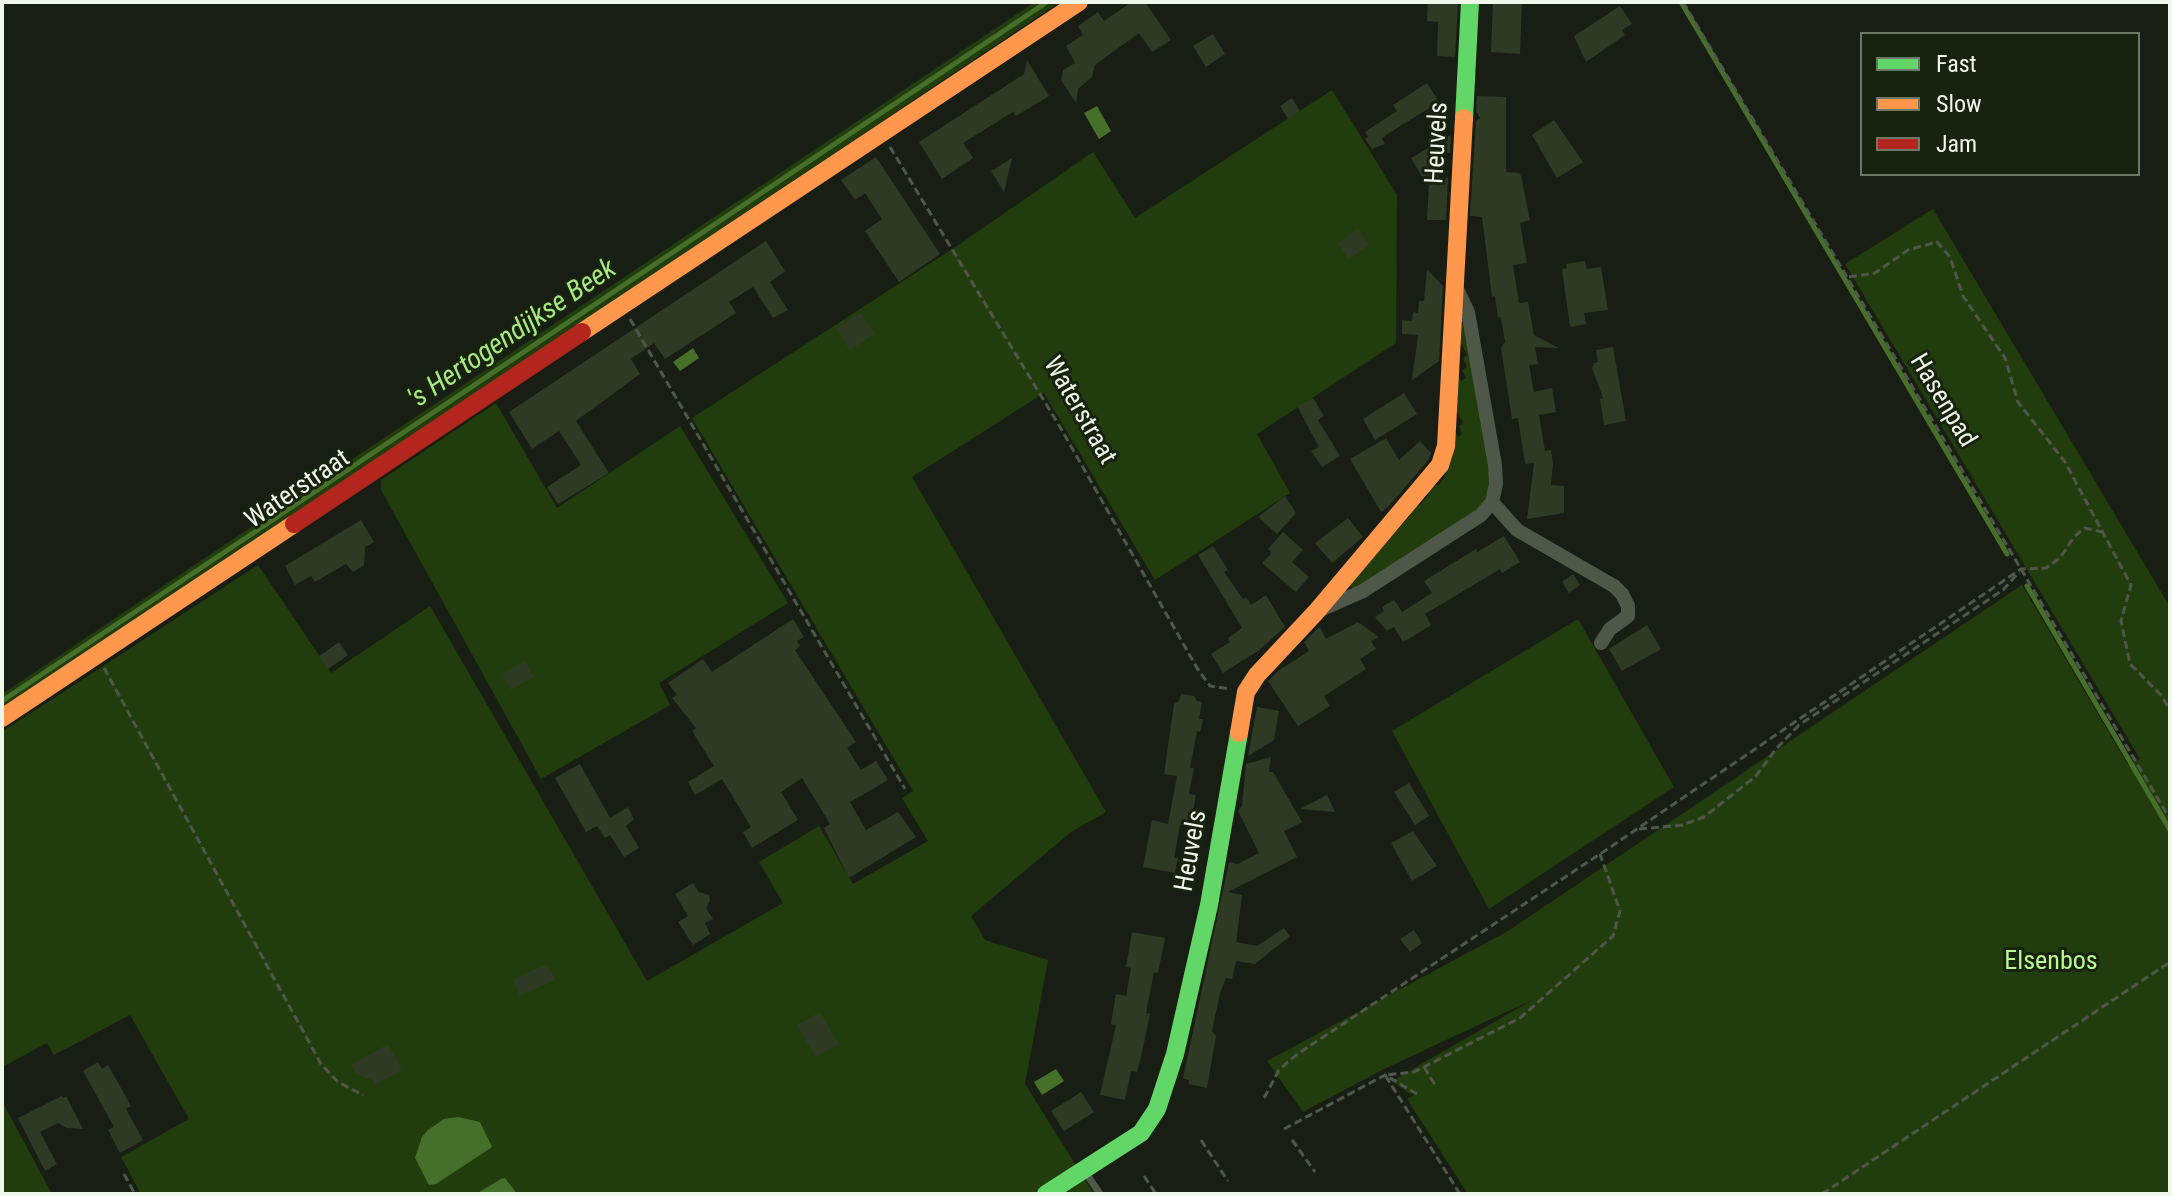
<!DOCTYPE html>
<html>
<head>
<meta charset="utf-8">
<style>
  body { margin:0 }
  #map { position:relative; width:2172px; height:1196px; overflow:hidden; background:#181e14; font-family:"Roboto Condensed",sans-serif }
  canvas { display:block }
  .frame { position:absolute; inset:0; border:4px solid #eef7e9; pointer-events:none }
  .legend { position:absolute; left:1860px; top:32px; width:280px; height:144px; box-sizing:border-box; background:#17230f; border:2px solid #6d7866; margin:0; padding:10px 14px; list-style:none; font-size:24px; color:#eef7e9 }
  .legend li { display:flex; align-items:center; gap:16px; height:40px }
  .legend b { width:40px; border:2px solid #6d7866 }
</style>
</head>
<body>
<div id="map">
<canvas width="2172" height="1196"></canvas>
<div class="frame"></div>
<ul class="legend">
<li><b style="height:10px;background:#63d668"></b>Fast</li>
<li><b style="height:10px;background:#ff974d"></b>Slow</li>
<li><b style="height:10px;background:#b3261e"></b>Jam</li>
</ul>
</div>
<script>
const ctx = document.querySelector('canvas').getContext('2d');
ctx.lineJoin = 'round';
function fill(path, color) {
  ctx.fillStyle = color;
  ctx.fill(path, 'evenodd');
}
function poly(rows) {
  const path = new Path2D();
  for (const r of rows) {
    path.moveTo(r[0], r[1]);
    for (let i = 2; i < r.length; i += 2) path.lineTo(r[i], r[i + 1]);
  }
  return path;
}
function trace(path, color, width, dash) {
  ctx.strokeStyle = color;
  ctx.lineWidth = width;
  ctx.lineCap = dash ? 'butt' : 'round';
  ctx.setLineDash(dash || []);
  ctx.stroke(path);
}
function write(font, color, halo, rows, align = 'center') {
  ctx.font = font + ' "Roboto Condensed",sans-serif';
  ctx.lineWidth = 6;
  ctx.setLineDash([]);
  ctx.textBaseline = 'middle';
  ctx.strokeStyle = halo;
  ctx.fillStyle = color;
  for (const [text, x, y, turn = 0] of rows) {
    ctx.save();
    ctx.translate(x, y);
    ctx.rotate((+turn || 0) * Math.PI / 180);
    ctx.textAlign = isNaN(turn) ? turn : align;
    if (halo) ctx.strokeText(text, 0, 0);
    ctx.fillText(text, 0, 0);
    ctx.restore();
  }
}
fill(poly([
  [1035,2,1060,2,2,710,2,694],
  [1332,90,1397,195,1396,343,1257,434,1290,493,1155,580,1044,393,912,477,1106,812,1071,832,971,916,985,940,1048,960,1025,1084,1094,1194,141,1194,121,1157,189,1119,130,1015,54,1055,47,1043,2,1067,2,732,258,565,331,673,430,606,647,981,783,903,759,862,819,826,853,884,928,841,902,798,913,791,692,418,957,246,1093,152,1135,218],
  [1933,209,2170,607,2170,1194,1468,1194,1407,1099,1415,1094,1409,1093,1392,1081,1534,999,1384,1069,1303,1112,1267,1061,1508,931,2022,585,2128,765,2140,759,1845,264],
  [1463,325,1492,470,1488,496,1478,512,1354,589,1348,584,1411,515,1413,505,1420,505,1428,496,1429,486,1439,485,1445,476,1452,426,1458,437,1462,434,1459,426,1463,423,1455,408,1455,370,1461,381,1466,378,1462,370,1467,367,1463,358,1467,355,1457,336,1460,326],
  [496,403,557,508,680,426,788,603,659,683,670,705,541,779,381,490,381,480],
  [1578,619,1674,787,1489,909,1392,731],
  [2,1101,52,1194,2,1194]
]), '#223d0d');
fill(poly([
  [1097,106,1111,131,1099,139,1084,113],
  [693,348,699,358,680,371,673,362],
  [1056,1069,1064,1081,1042,1095,1034,1082],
  [458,1117,480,1122,492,1147,436,1184,429,1185,415,1158,422,1137,428,1130,444,1119],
  [505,1178,517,1194,476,1194,501,1179]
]), '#467029');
trace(poly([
  [1681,2,2007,554],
  [2027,586,2170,830],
  [2,701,1047,2]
]), '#467029', 5);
fill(poly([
  [1132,2,1145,2,1171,40,1152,52,1139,33,1095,65,1092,77,1078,89,1076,103,1061,80,1063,70,1075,63,1066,46,1083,35,1078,26,1098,12,1104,21],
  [1428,2,1458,2,1455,57,1437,56,1438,22,1427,21],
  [1493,2,1522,2,1520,54,1491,52],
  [1620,6,1632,24,1622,30,1625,35,1586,62,1574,36],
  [1213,34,1225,54,1206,67,1193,46],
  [1027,60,1049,96,1016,116,1013,112,963,143,973,158,942,179,919,142,1024,74],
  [1427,83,1439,102,1386,135,1382,139,1385,144,1372,149,1365,139,1368,137,1365,132,1397,111,1393,105],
  [1477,96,1506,97,1506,172,1519,173,1521,176,1530,220,1520,223,1527,263,1513,265,1519,303,1528,302,1534,335,1559,348,1535,347,1538,364,1529,365,1534,392,1552,388,1556,412,1539,415,1545,451,1551,450,1553,464,1551,485,1564,486,1564,513,1527,519,1534,463,1525,464,1518,418,1512,419,1501,348,1505,342,1501,317,1498,318,1495,296,1492,297,1482,217,1470,216,1476,121,1480,118,1476,111],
  [1292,98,1300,111,1288,119,1280,106],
  [1554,120,1583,162,1557,178,1532,135],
  [1451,135,1450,153,1439,152,1439,178,1448,178,1446,220,1427,220,1429,184,1427,185,1411,158],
  [876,157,940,254,899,282,865,231,882,219,865,193,855,200,841,180],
  [1012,158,1004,192,991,171],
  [1358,229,1369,245,1348,259,1338,243],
  [766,241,785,271,770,282,788,310,773,318,753,287,729,302,736,313,665,359,654,343,631,359,640,374,576,421,609,473,558,504,547,487,581,465,559,431,532,449,509,412],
  [1585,261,1587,269,1601,267,1608,310,1584,313,1586,324,1570,327,1562,269,1567,268,1566,264],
  [1427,269,1443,286,1439,361,1412,380,1418,335,1402,334,1402,320,1412,321,1413,312,1418,313,1419,301,1424,301],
  [861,313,875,334,850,350,836,328],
  [1613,347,1626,421,1604,425,1600,399,1603,398,1592,368,1594,363,1598,362,1596,350],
  [1404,393,1417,414,1375,440,1363,419],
  [1313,398,1324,416,1318,420,1340,456,1322,467,1311,451,1319,447,1297,406],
  [1386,438,1399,460,1420,441,1431,453,1429,459,1389,506,1381,512,1350,459],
  [1285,496,1296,513,1277,534,1258,517],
  [1348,518,1363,537,1332,563,1315,543],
  [361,520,374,542,365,547,364,565,353,572,346,564,315,582,311,576,295,585,285,566],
  [1283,532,1303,550,1292,562,1309,577,1296,592,1262,563,1272,553,1268,549],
  [1504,536,1520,562,1502,573,1500,569,1425,614,1431,625,1412,637,1403,642,1394,627,1387,631,1375,617,1384,611,1382,607,1394,600,1402,612,1432,593,1424,581,1476,549,1477,552],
  [1213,546,1228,570,1224,572,1243,599,1246,597,1251,605,1266,595,1285,627,1258,651,1223,673,1211,654,1230,642,1228,638,1242,628,1198,555],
  [1573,574,1580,585,1569,593,1562,582],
  [793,619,804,637,797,641,800,646,795,650,856,742,847,748,861,770,876,761,888,780,850,802,866,830,898,812,916,837,849,878,824,828,830,824,802,778,781,792,798,820,752,848,743,832,751,827,722,779,695,795,688,782,714,766,692,731,696,728,672,698,677,695,668,683,703,659,712,672],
  [1358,622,1379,637,1371,641,1376,649,1360,659,1366,669,1324,696,1330,706,1298,726,1268,681,1278,671,1309,651,1304,642,1316,630,1320,627,1326,639],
  [1647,625,1661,649,1622,671,1609,649],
  [339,642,348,655,328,669,319,656],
  [525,661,534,677,511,690,502,674],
  [1181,694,1194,696,1197,701,1202,702,1199,719,1203,719,1200,732,1197,731,1190,768,1194,768,1189,794,1196,795,1190,827,1180,825,1174,858,1178,858,1175,873,1143,867,1152,820,1168,824,1177,776,1164,774,1174,704,1179,701],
  [1257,707,1279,711,1274,740,1248,756],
  [1271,757,1269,772,1273,772,1302,822,1284,831,1297,857,1228,892,1242,895,1236,942,1257,946,1284,928,1290,936,1255,964,1236,961,1232,979,1226,978,1220,993,1212,1031,1216,1036,1207,1088,1189,1084,1189,1080,1183,1078,1229,862,1238,864,1259,853,1238,811,1242,806,1246,764],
  [580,764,610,818,628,807,634,819,626,826,639,848,624,857,610,835,605,838,597,826,586,832,555,778],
  [1409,783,1429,816,1415,825,1394,792],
  [1327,795,1335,812,1300,809],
  [1413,831,1437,866,1412,881,1391,843],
  [693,883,699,892,709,895,710,901,706,908,713,919,705,923,710,934,693,945,678,922,688,916,675,894],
  [1414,930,1422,943,1410,952,1400,939],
  [1132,932,1165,938,1158,973,1154,972,1146,1013,1150,1014,1141,1057,1137,1072,1131,1071,1125,1100,1100,1095,1116,1025,1111,1024,1116,994,1126,996,1131,968,1126,967],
  [547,964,555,980,520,996,513,979],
  [820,1012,839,1044,816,1057,797,1025],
  [388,1044,402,1070,375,1085,373,1080,357,1075,351,1065],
  [98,1062,102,1069,108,1065,131,1106,126,1109,143,1140,120,1153,108,1130,114,1127,83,1071],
  [1081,1092,1094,1112,1064,1131,1051,1111],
  [62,1096,63,1098,66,1096,83,1129,67,1128,58,1123,40,1132,57,1164,45,1171,18,1118]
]), '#2f3a25');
trace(poly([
  [1683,2,2170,819],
  [890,147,1060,427,1197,668,1210,686,1231,689],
  [1849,277,1875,273,1908,250,1937,242,1950,257,1963,296,2005,358,2018,402,2065,462,2131,585,2121,621,2130,664,2161,695,2170,710],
  [630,319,905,789],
  [104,668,321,1064,338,1082,363,1095],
  [1639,829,1682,825,1704,817,1756,776,1776,749,1799,725,2003,590,2019,572],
  [1424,1067,1435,1085],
  [1264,1098,1279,1070,1296,1055,1600,854,2021,569,2046,568,2060,558,2074,537,2085,528,2102,532],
  [1284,1129,1385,1075,1417,1094],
  [1201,1140,1228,1181],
  [1292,1140,1315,1172],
  [124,1174,135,1194],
  [1144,1176,1156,1194],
  [1460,1194,1385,1075,1414,1072,1520,1018,1613,936,1620,911,1600,854],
  [1822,1194,2170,962]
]), '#4f574b', 3, [8, 4]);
trace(poly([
  [1084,1170,1100,1194]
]), '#4e5748', 7);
trace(poly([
  [1492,502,1517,530,1614,586,1622,594,1628,606,1628,616,1610,629,1601,643],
  [1320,610,1363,591,1481,515,1492,502,1496,484,1495,465,1468,312,1456,287]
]), '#4e5748', 14);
trace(poly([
  [1464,118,1470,2],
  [1046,1194,1141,1133,1157,1109,1175,1054,1209,905,1239,733]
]), '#63d668', 18);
trace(poly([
  [582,332,1079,2],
  [2,718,294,524],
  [1239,733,1246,692,1257,675,1316,612,1440,465,1446,446,1464,118]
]), '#ff974d', 18);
trace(poly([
  [294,524,582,332]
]), '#b3261e', 18);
write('26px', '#eef7e9', '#17230f', [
  ["Heuvels",1438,143,-87],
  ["Hasenpad",1942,401,59],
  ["Waterstraat",1079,411,60],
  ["Waterstraat",298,490,-34],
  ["Heuvels",1192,851,-80]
]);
write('26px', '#b8f992', '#17230f', [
  ["Elsenbos",2051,962]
]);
write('italic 28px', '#a7e881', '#17230f', [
  ["'s Hertogendijkse Beek",513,335,-34]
]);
</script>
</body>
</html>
